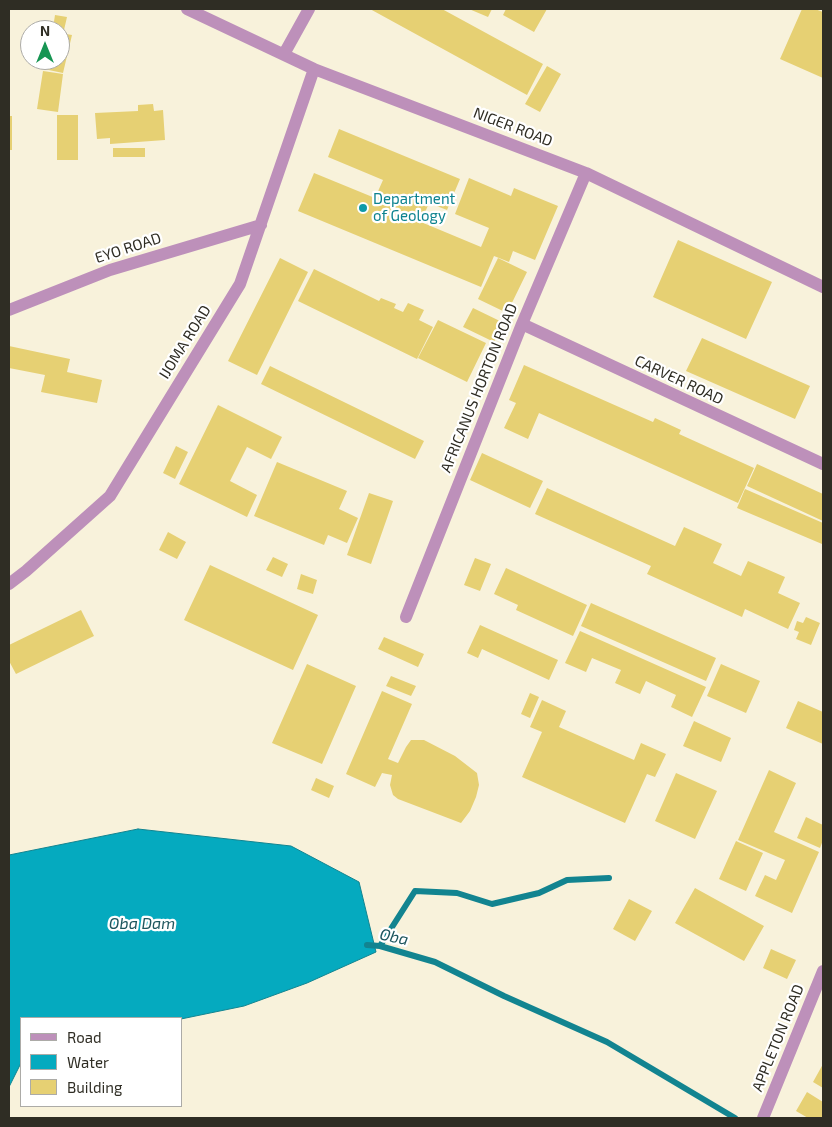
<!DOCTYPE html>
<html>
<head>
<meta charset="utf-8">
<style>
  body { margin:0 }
  #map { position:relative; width:832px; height:1127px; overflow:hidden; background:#f8f2db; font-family:"Exo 2",sans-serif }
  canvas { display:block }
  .frame { position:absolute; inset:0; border:10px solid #2f2d24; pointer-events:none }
  .legend { position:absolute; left:20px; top:1017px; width:162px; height:90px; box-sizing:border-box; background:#fff; border:1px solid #acaba7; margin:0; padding:6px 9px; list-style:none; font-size:15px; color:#2f2d24 }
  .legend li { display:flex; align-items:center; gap:10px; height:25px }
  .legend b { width:25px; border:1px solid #acaba7 }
  .north { position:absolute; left:20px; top:20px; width:50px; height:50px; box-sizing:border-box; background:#fff; border:1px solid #acaba7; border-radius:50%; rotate:0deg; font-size:14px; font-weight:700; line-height:20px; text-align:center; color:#2f2d24 }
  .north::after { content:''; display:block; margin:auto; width:18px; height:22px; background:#179553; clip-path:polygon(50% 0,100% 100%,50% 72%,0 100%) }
</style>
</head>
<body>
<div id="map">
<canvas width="832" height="1127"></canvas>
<div class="frame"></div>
<ul class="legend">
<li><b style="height:6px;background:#bd90ba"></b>Road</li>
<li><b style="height:14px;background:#05aabf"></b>Water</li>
<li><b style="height:14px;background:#e6d073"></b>Building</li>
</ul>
<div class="north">N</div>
</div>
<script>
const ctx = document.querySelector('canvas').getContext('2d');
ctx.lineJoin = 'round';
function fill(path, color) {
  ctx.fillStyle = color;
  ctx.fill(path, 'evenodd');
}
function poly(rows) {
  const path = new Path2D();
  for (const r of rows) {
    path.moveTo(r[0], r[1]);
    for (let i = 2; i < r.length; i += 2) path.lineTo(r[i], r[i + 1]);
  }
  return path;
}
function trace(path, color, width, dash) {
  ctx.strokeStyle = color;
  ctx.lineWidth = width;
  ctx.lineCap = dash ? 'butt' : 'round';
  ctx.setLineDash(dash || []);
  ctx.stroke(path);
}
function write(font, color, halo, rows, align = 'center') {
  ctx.font = font + ' "Exo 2",sans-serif';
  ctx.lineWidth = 4.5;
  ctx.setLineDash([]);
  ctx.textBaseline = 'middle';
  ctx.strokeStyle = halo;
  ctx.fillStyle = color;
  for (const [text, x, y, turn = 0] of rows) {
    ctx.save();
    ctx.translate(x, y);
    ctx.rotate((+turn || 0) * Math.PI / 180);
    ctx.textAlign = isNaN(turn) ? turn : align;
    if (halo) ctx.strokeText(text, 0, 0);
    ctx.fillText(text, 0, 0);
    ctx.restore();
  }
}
const water = poly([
  [138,829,291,846,359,882,376,952,307,983,244,1006,181,1019,21,1018,21,1063,9,1087,9,855,138,829]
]);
fill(water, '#05aabf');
trace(water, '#128490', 1);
trace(poly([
  [367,945,380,946,435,962,504,996,607,1042,735,1118],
  [380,946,415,891,457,893,492,904,539,893,567,880,609,878]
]), '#128490', 6);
fill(poly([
  [370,9,442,9,543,64,527,95],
  [469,9,492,9,488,17],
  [506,9,547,9,534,32,503,15],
  [802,9,815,9,823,12,823,78,780,59],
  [55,15,67,17,64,30,53,28],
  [60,33,72,35,63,73,44,69,46,60,60,60],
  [547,66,561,74,540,112,525,104],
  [43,71,63,74,58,112,37,109],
  [153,104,154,111,163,110,165,140,110,144,110,138,97,139,95,113,138,111,138,105],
  [57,115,78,115,78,160,57,160],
  [9,116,12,116,12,150,9,150],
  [339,129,460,179,447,210,429,203,421,222,481,247,489,228,455,214,469,178,511,196,514,188,558,206,535,260,513,251,509,262,494,256,481,287,298,211,314,173,375,198,383,180,328,157],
  [113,148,145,148,145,157,113,157],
  [678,240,772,282,746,339,653,297],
  [280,258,308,272,257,375,228,361],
  [498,258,527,272,507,313,478,299],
  [314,269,379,301,381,298,396,304,394,308,403,312,408,303,424,310,419,320,433,327,417,359,298,301],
  [473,308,504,323,494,342,463,327],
  [438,320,486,343,467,382,418,358],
  [702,338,810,386,795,419,686,371],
  [9,346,70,359,67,372,102,380,97,403,41,392,45,375,9,368],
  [524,365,653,422,655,418,681,430,679,434,754,468,738,503,539,413,528,439,504,428,516,403,509,400],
  [270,366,424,441,415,459,261,384],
  [218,405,282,437,271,459,247,447,230,481,257,495,247,517,179,484],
  [176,446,188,452,175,479,163,473],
  [482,453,543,481,530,508,470,480],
  [277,462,347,491,339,509,358,518,347,543,328,535,324,545,254,516],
  [757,464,823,494,823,521,747,486],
  [547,488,675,546,684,527,722,544,713,563,741,576,748,561,785,577,778,593,800,603,788,629,745,609,742,617,647,574,651,566,535,514],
  [745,489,823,523,822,544,737,508],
  [369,493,393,501,371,564,347,555],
  [168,532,186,542,177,559,159,550],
  [273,557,288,564,282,577,266,570],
  [475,558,491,564,480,591,464,585],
  [210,565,318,615,293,670,184,620],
  [506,568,587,605,573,636,516,610,518,605,494,594],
  [301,574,317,580,313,594,297,589],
  [591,603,716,658,706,681,581,626],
  [81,610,94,636,16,674,9,661,9,645],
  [806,617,820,623,811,645,796,639,799,632,794,630,797,621,803,623],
  [480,625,558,660,549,680,482,649,478,658,467,653],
  [580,631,706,687,692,717,671,707,676,695,646,681,640,694,615,683,621,670,592,658,586,672,565,663],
  [384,637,424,654,418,667,378,649],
  [307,664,356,686,322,764,272,743],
  [721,664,760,681,746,713,707,696],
  [391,676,416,686,411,696,386,686],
  [382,691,412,704,388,759,398,763,406,747,411,740,424,740,455,756,477,773,479,785,476,797,470,811,461,823,398,799,393,795,390,785,392,775,382,773,375,787,346,774],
  [530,693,539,697,530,718,521,714],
  [542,700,566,711,559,727,634,760,641,743,666,754,655,777,647,774,625,823,522,777,542,732,530,727],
  [798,701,823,712,823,744,786,728],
  [694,721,731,738,721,762,683,746],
  [769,770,796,783,774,832,819,852,792,913,755,896,765,875,776,880,785,860,738,840],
  [676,773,717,791,695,839,655,821],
  [316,778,334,786,329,798,311,790],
  [806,817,823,825,823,840,820,848,797,838],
  [736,841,763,853,746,891,719,879],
  [695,888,764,926,744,961,675,923],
  [629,899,652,911,635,941,613,929],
  [771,949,796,960,787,979,763,968],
  [823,1064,823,1088,813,1082],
  [807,1092,823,1102,823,1118,808,1118,796,1111]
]), '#e6d073');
trace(poly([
  [187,9,314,69,586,173,823,287],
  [284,54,309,9],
  [9,310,110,270,261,225],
  [522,324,823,464],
  [9,584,26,571,110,496,240,284,314,69],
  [406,617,522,324,586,173],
  [763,1118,823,971]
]), '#bd90ba', 12);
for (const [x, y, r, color] of [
  [363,208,5,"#0f9aa8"]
]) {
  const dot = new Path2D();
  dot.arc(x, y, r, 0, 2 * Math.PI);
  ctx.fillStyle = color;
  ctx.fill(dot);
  trace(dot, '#fff', 2);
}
write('15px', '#2f2d24', '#fff', [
  ["NIGER ROAD",513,127,21],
  ["EYO ROAD",128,248,-18],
  ["IJOMA ROAD",185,342,-58],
  ["CARVER ROAD",679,380,25],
  ["AFRICANUS HORTON ROAD",479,388,-68],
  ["APPLETON ROAD",778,1038,-68]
]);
write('15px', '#0d838f', '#fff', [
  ["Department",373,199],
  ["of Geology",373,216]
], 'left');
write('italic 16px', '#1e565e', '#fff', [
  ["Oba Dam",142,924],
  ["Oba",394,937,13]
]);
</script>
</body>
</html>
